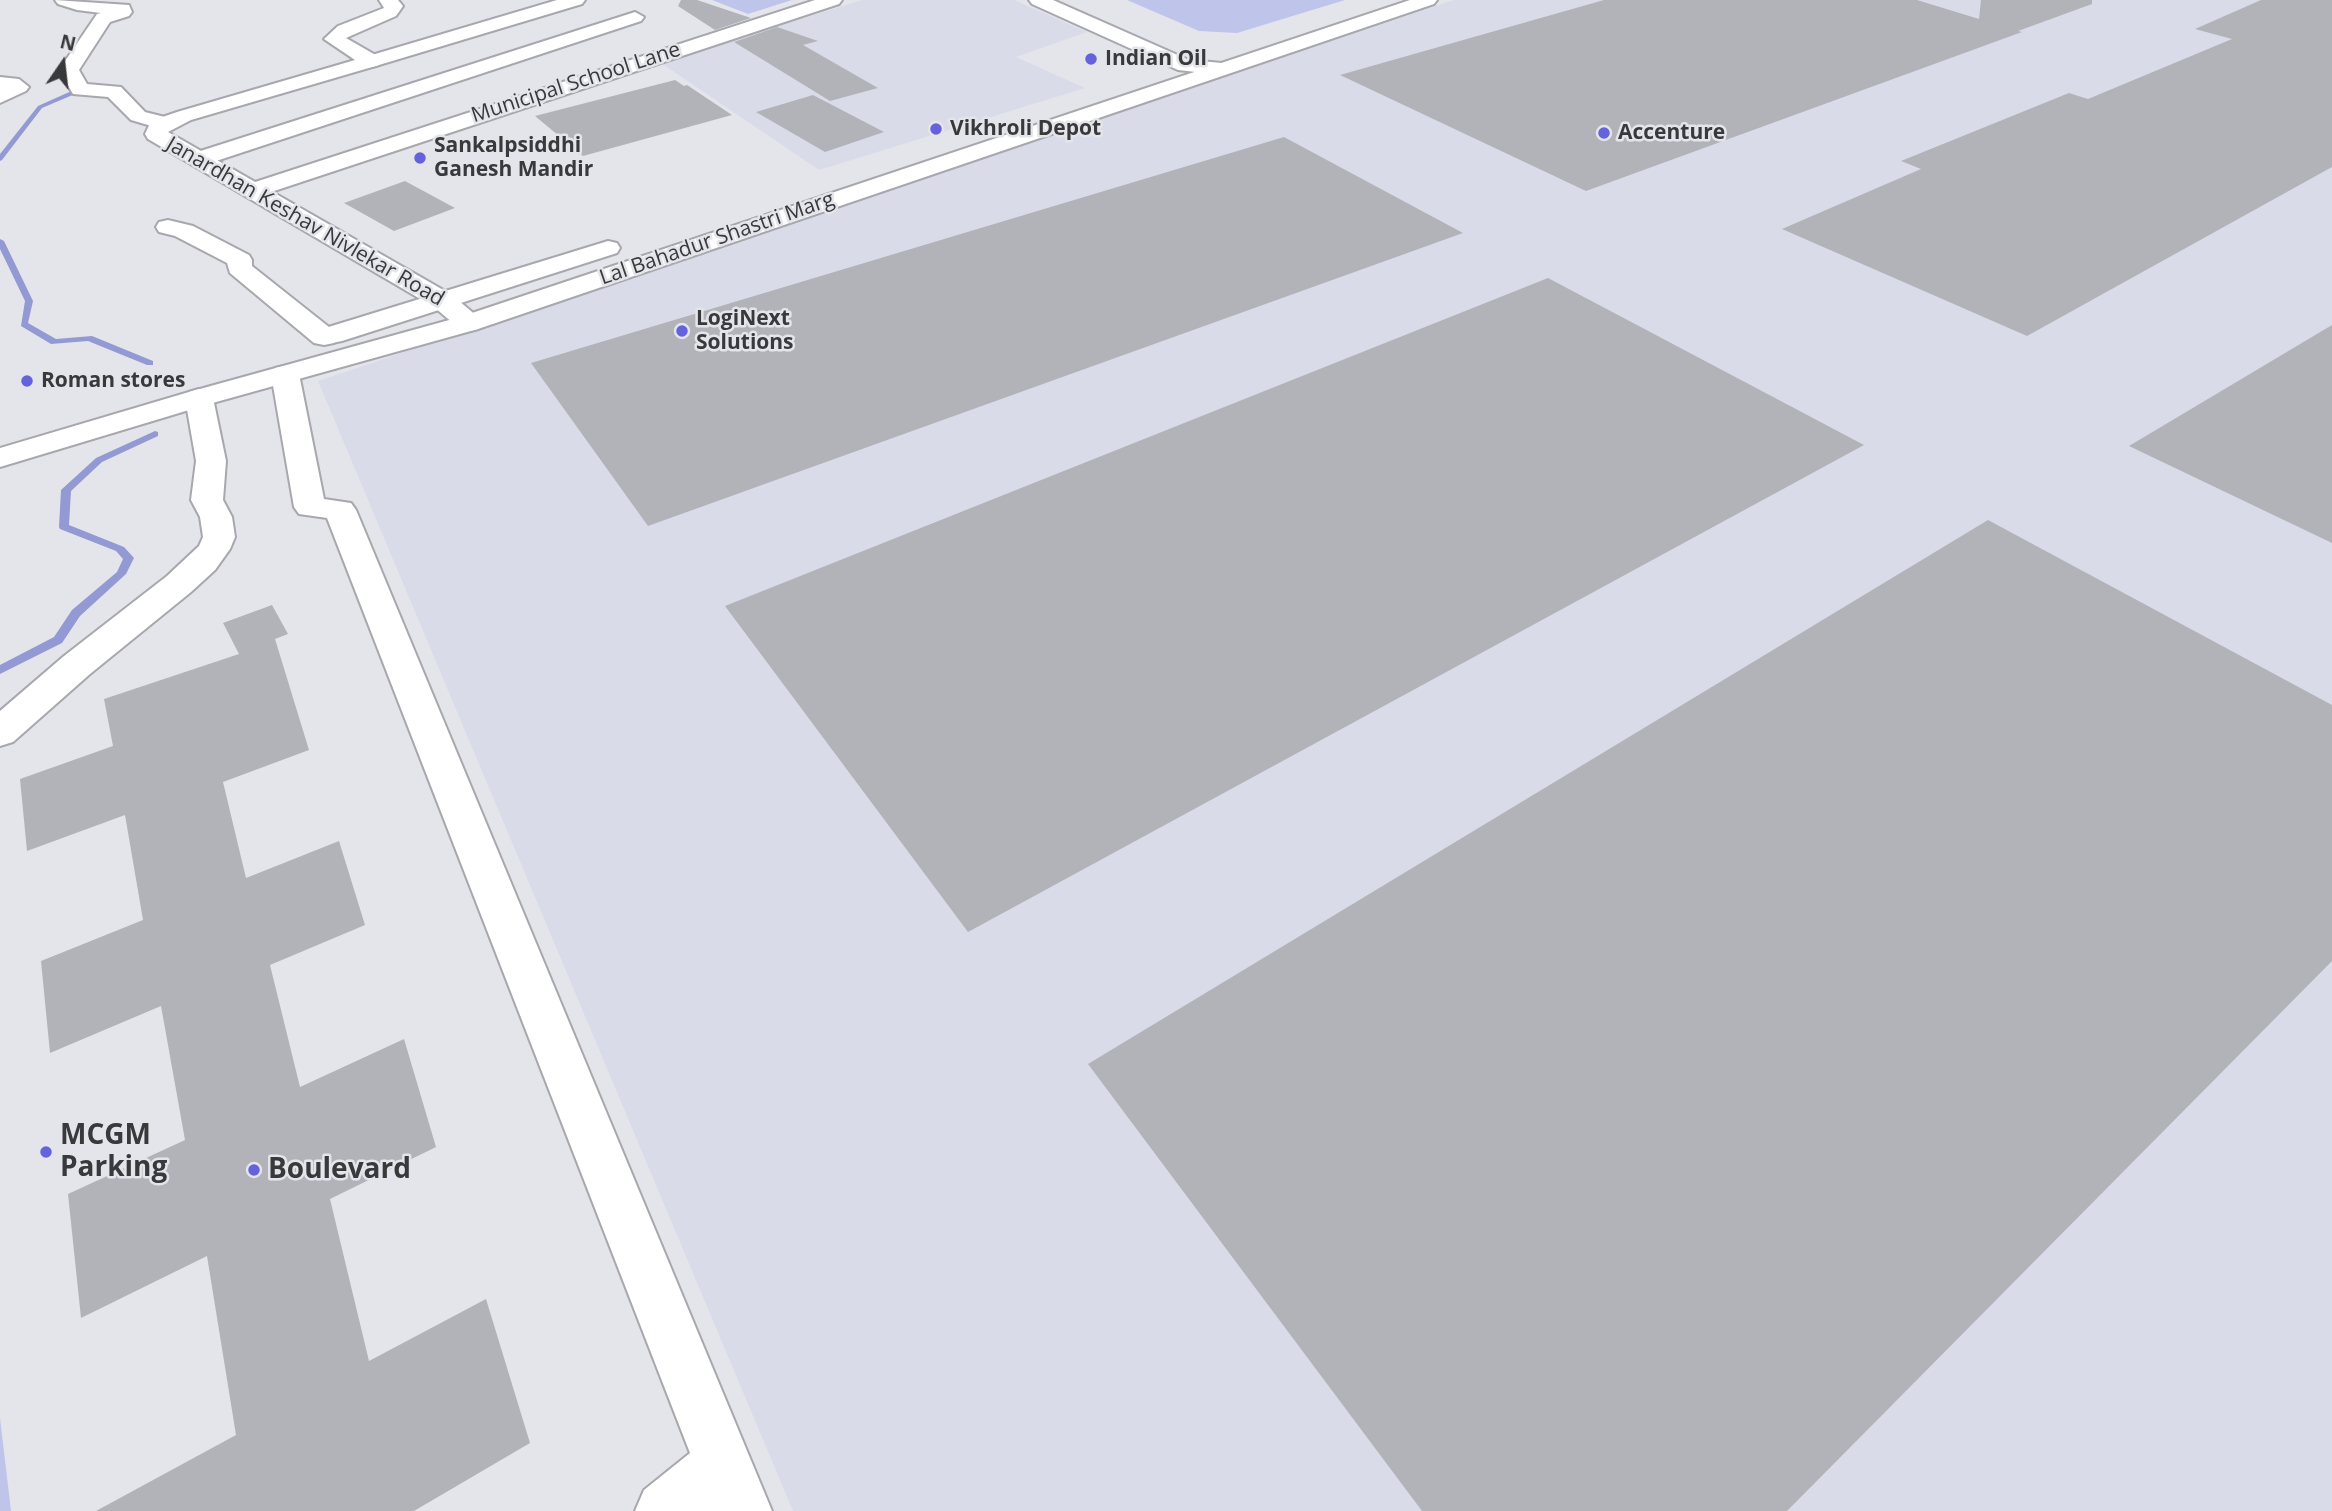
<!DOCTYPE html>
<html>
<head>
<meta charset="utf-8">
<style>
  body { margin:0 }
  #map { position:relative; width:2332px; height:1511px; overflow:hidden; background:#e4e5eb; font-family:"Open Sans",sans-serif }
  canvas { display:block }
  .north { position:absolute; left:28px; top:28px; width:70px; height:70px; -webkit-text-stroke:5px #e4e5eb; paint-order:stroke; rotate:14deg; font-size:19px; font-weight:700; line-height:28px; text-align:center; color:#39393c }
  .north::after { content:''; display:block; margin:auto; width:24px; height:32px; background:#39393c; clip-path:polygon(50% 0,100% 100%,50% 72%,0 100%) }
</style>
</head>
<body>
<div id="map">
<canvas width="2332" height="1511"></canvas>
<div class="north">N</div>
</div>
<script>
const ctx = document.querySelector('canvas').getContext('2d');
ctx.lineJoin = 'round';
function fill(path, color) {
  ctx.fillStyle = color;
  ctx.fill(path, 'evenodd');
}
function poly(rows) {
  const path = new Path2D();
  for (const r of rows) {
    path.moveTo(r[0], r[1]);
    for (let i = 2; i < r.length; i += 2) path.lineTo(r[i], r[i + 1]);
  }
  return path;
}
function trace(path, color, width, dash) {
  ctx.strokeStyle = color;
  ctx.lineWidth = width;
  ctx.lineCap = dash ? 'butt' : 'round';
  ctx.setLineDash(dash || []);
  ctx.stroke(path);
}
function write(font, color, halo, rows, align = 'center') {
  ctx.font = font + ' "Open Sans",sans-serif';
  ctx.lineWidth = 5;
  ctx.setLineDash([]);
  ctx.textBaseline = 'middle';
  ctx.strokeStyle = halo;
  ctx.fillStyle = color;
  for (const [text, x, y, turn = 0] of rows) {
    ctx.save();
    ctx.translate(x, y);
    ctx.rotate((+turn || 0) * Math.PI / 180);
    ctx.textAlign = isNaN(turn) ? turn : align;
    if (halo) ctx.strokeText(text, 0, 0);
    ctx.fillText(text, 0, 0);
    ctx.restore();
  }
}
fill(poly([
  [862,0,1014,0,1087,32,1016,57,1085,88,819,170,661,63],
  [1454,0,2332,0,2332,1511,793,1511,318,381]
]), '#d9dbe8');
fill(poly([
  [712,0,792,0,748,14],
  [1127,0,1345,0,1237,33,1199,31],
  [0,1418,11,1511,0,1511]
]), '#bfc4ea');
fill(poly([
  [77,83,80,85,82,91,42,108,2,160,0,161,0,154,38,106,76,89,74,85,77,83],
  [0,239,4,241,33,301,28,323,56,339,92,336,153,361,153,365,147,365,88,341,51,344,21,326,25,301,0,249,0,239],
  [155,431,158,432,158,436,102,462,71,491,69,525,124,547,134,558,126,574,80,616,62,643,0,674,0,665,54,637,72,610,117,572,123,559,116,551,60,529,59,527,61,490,96,458,155,431]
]), '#9399d3');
fill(poly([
  [681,0,697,0,751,18,715,30,678,6],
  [1604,0,1917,0,1979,19,1981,0,2092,0,2092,4,2018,31,2022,32,1586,191,1340,75],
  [2261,0,2332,0,2332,167,2027,336,1782,229,1921,169,1901,161,2069,93,2088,99,2232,39,2195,29],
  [777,27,818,41,803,45,878,88,830,101,734,42],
  [675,80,684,86,687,85,732,115,583,156,535,116],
  [813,95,884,132,825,152,756,112],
  [1284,137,1463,233,648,526,531,363],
  [405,181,455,208,394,231,344,203],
  [1548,278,1864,445,968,932,725,606],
  [2332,325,2332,543,2129,446],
  [1988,520,2332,705,2332,961,1787,1511,1422,1511,1088,1064],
  [272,605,288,634,275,639,309,750,223,782,246,878,339,841,365,925,270,965,300,1087,404,1039,436,1147,330,1199,369,1361,486,1299,530,1443,414,1511,96,1511,236,1435,207,1256,81,1318,68,1194,185,1140,161,1006,50,1053,41,961,143,920,125,815,27,851,20,779,113,746,104,699,239,654,223,623]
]), '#b2b3b9');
const street = poly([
  [55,0,129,5,132,12,129,16,110,22,79,70,87,84,121,87,145,112,173,119,176,124,173,129,165,130,131,120,108,97,73,94,59,70,97,14,101,13,77,10,58,4,55,0],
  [557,0,585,0,582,4,379,65,372,67,362,61,365,57,557,0],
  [815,0,842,0,839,4,262,195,246,195,242,190,246,185,815,0],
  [635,12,644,17,641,21,207,164,199,166,191,164,188,159,191,154,635,12],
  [0,77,19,79,29,87,26,91,0,103,0,77],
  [168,220,193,226,249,255,252,260,252,266,334,331,338,337,334,343,324,345,314,343,230,273,227,263,175,236,159,232,156,227,159,222,168,220],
  [285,366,295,368,299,374,324,499,351,503,356,510,772,1511,635,1511,644,1490,690,1453,327,518,299,514,294,507,271,374,275,368,285,366],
  [199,389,209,392,213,398,226,461,223,500,232,517,235,537,230,549,215,570,191,592,90,674,13,742,0,746,0,711,64,656,167,576,199,546,203,537,200,517,191,500,196,461,185,398,189,392,199,389]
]);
const secondary = poly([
  [379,0,398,0,403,6,396,16,346,38,379,57,382,61,379,65,191,120,168,132,452,295,478,317,482,323,478,329,469,331,460,329,434,307,148,139,145,134,151,121,177,112,355,60,324,39,338,26,384,8,379,0],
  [1029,0,1053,0,1189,60,1222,63,1229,65,1232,69,1229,73,1222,75,1178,70,1032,4,1029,0]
]);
const primary = poly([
  [1410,0,1437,0,1434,4,478,329,209,404,0,467,0,448,189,392,460,317,1410,0],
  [608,241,617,243,620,248,617,253,342,341,332,343,322,341,318,335,322,329,608,241]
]);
trace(street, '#a7a7ad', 4);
trace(secondary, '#a7a7ad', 4);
trace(primary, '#a7a7ad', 4);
fill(street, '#fff');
fill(secondary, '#fff');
fill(primary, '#fff');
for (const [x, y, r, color] of [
  [1091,59,7,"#6463dc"],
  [936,129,7,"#6463dc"],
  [1604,133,7,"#6463dc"],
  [420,158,7,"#6463dc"],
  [682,331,7,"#6463dc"],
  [27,381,7,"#6463dc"],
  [46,1152,7,"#6463dc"],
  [254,1170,7,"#6463dc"]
]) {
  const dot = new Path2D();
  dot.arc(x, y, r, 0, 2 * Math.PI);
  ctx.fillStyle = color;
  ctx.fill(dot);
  trace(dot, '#e4e5eb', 2.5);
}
write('bold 21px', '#39393c', '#e4e5eb', [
  ["Indian Oil",1105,59],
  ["Vikhroli Depot",950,129],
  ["Accenture",1618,133],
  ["Sankalpsiddhi",434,146],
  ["Ganesh Mandir",434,170],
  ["LogiNext",696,319],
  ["Solutions",696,343],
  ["Roman stores",41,381]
], 'left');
write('21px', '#39393c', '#e4e5eb', [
  ["Municipal School Lane",576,83,-18],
  ["Janardhan Keshav Nivlekar Road",305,222,30],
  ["Lal Bahadur Shastri Marg",717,239,-19]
]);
write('bold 28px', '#39393c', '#e4e5eb', [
  ["MCGM",60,1136],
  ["Parking",60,1168],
  ["Boulevard",268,1170]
], 'left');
</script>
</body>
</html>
